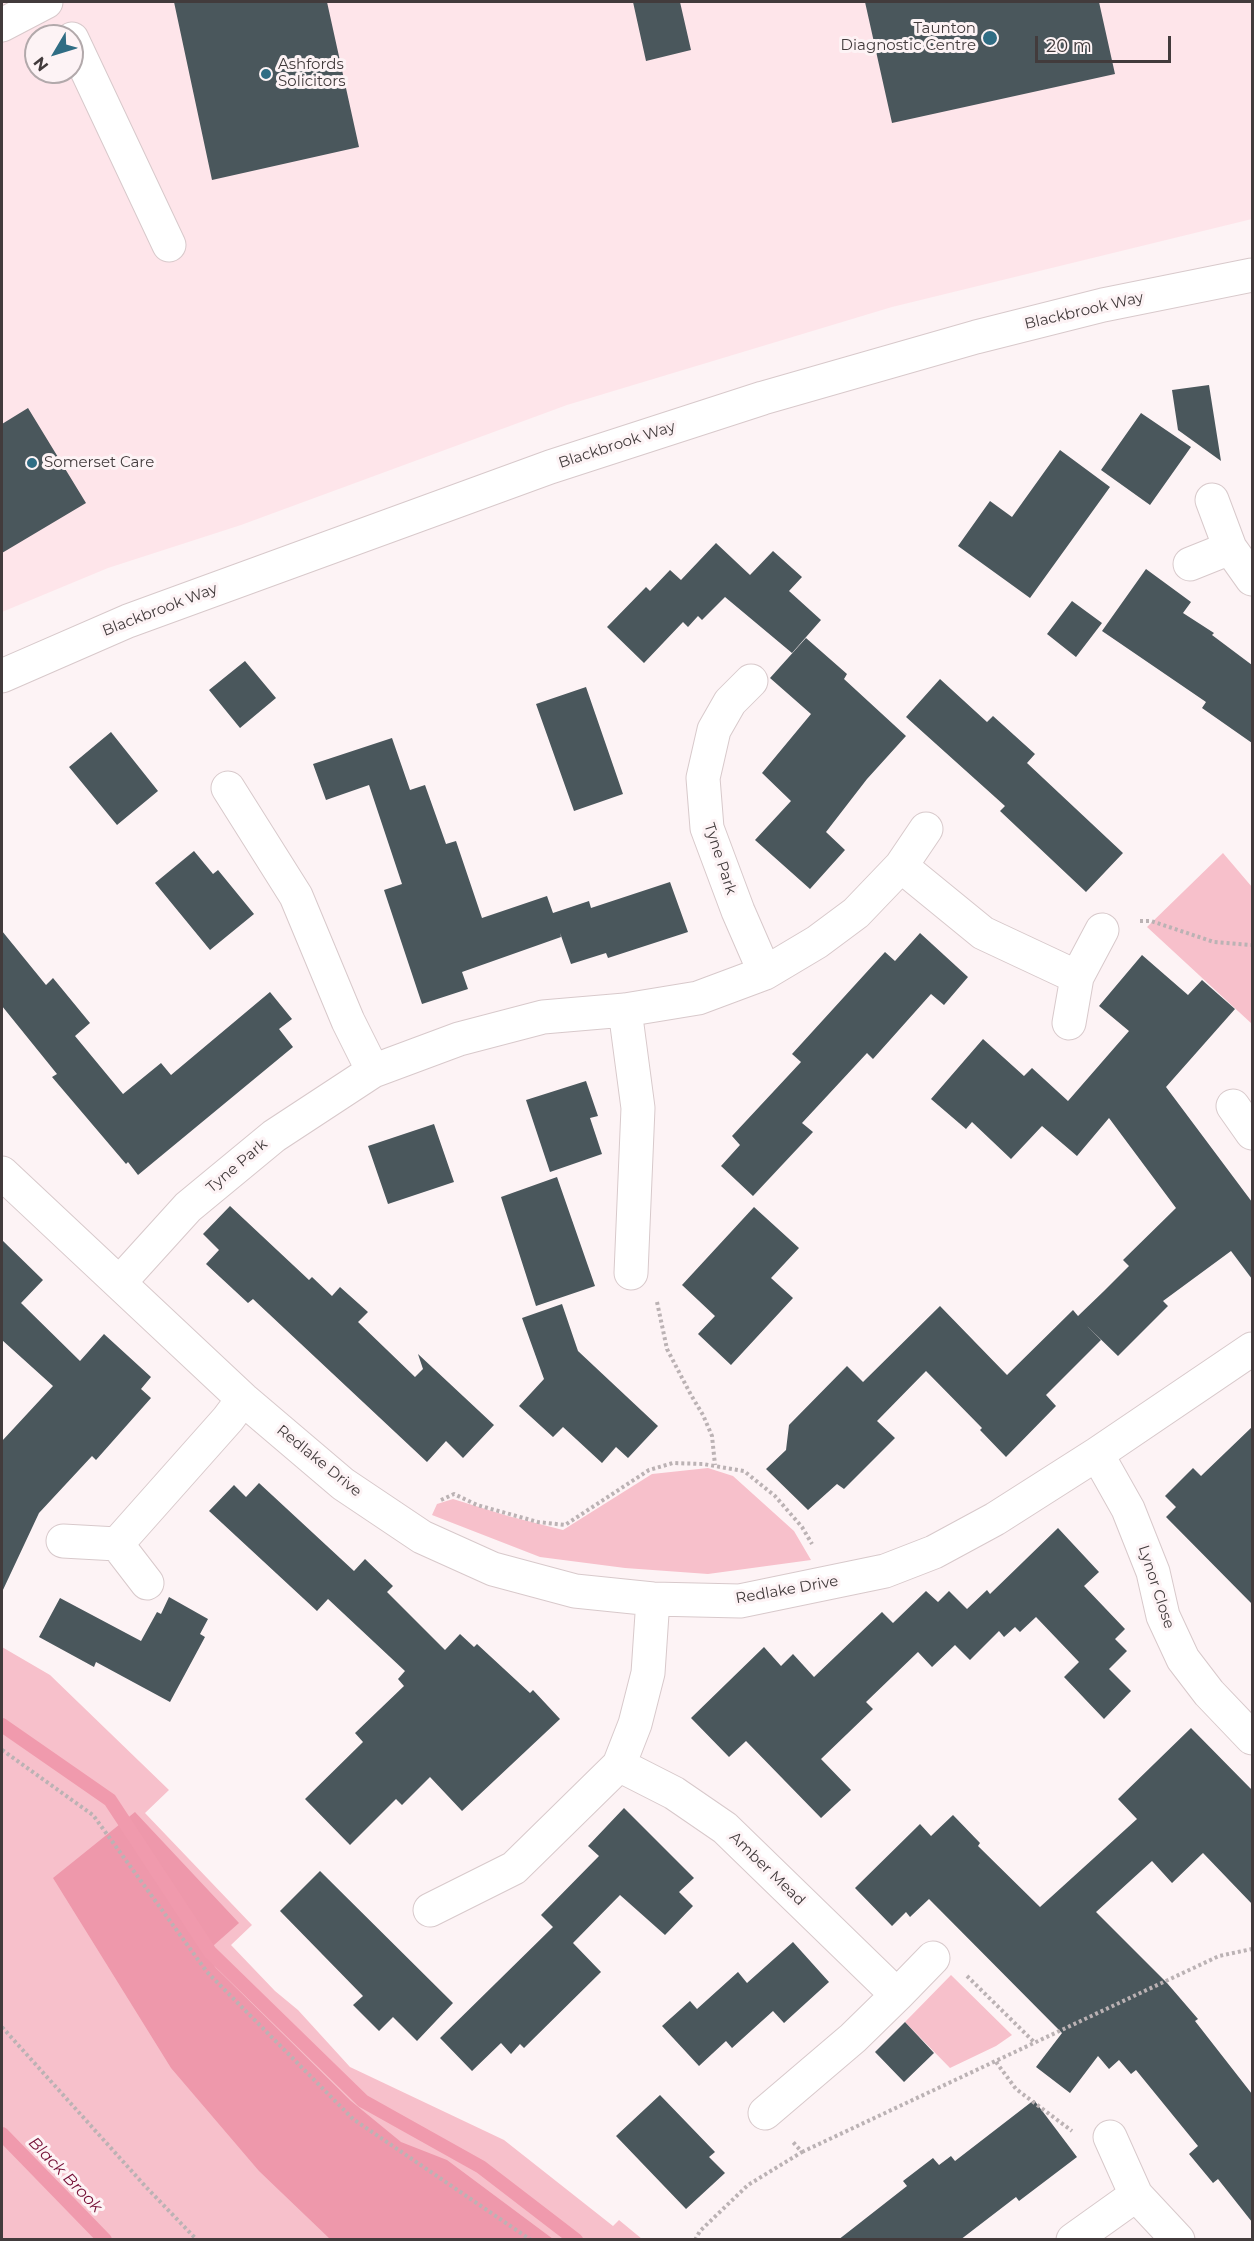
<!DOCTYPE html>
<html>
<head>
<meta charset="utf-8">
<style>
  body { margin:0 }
  #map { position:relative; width:1254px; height:2241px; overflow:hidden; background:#fdf3f5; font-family:Montserrat,sans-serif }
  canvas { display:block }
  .frame { position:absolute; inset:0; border:3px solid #423b3c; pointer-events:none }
  .north { position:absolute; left:24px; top:24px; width:60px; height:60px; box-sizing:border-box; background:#fdf3f5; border:2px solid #b2a9ab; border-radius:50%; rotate:232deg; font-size:16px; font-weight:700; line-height:24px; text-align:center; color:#423b3c }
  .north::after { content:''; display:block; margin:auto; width:21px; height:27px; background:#306d84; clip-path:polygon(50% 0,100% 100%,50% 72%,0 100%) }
  .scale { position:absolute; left:1035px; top:36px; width:136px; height:27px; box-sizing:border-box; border:3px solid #423b3c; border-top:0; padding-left:8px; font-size:18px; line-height:21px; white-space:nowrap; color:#423b3c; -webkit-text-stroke:4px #fdf3f5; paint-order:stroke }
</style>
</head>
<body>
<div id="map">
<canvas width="1254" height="2241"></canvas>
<div class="frame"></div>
<div class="north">N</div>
<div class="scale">20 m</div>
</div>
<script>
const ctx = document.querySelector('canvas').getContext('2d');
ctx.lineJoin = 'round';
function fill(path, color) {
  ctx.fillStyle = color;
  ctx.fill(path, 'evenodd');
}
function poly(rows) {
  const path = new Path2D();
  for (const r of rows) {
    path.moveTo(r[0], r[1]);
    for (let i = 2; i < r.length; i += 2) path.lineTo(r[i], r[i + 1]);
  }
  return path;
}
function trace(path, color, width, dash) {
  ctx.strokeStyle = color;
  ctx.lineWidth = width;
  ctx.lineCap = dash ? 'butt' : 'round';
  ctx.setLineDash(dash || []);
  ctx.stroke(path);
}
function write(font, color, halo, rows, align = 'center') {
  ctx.font = font + ' Montserrat,sans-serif';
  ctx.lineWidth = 6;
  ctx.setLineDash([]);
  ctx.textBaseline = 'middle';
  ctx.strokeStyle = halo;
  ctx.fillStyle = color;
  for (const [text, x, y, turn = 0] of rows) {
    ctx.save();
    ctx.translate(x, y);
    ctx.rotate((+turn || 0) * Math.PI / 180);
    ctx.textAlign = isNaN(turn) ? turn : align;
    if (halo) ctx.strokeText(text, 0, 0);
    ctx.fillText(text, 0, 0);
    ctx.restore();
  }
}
fill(poly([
  [2,2,1252,2,1252,219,892,307,567,405,241,525,108,568,2,612],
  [36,36,72,36,72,72,36,72]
]), '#fee5ea');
fill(poly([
  [1223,853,1252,887,1252,1024,1147,927],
  [708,1468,733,1476,794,1531,811,1560,708,1574,625,1568,540,1557,432,1515,437,1504,453,1499,508,1516,563,1530,652,1474],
  [2,1647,50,1675,169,1790,145,1813,252,1925,231,1945,275,1991,298,2010,350,2067,504,2140,613,2226,619,2220,642,2239,2,2239],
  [951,1975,1012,2035,996,2046,950,2068,905,2022]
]), '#f7c0cb');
fill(poly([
  [135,1812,239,1923,205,1953,216,1968,351,2101,401,2142,447,2160,553,2239,330,2239,259,2171,171,2068,53,1878]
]), '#ee98ab');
trace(poly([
  [2,1725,110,1800,210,1952,363,2101,481,2167,576,2240],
  [2,2134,105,2240]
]), '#f09aad', 14);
fill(poly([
  [174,2,327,2,359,147,212,180],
  [633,2,680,2,691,50,646,61],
  [865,2,1099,2,1115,74,892,123],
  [1209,385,1221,461,1178,430,1172,390],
  [28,408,86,503,2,553,2,424],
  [1141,413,1191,447,1150,505,1101,470],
  [1060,450,1110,487,1030,598,958,546,990,501,1012,517],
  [716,543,750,575,773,551,802,577,789,591,821,620,792,653,725,597,702,620,698,616,688,627,683,622,644,663,607,627,646,587,650,591,670,570,681,580],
  [1146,569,1191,602,1183,613,1214,633,1212,635,1252,665,1252,743,1202,708,1206,702,1102,631],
  [1072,601,1102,623,1076,657,1047,634],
  [806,638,847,674,844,679,906,736,867,779,826,832,845,850,810,889,755,840,791,801,762,773,811,714,770,678],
  [245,661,276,698,240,728,209,690],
  [940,679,987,722,993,716,1035,754,1027,763,1123,853,1086,892,1000,811,1005,806,906,717],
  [586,687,623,794,574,811,536,704],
  [111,732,158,791,117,825,69,767],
  [392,738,410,790,425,785,446,844,456,841,482,918,547,896,553,913,589,901,591,908,670,882,688,932,608,958,606,953,571,964,560,933,561,937,462,972,468,989,422,1004,384,890,402,884,369,785,326,800,313,764],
  [194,851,213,874,218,870,254,914,210,950,155,883],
  [2,931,46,985,53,978,90,1023,75,1036,123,1094,161,1063,171,1075,270,992,292,1019,279,1029,293,1047,138,1175,128,1162,126,1164,52,1077,57,1074,2,1006],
  [920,933,968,977,944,1005,931,994,873,1059,867,1053,802,1123,813,1132,753,1196,721,1166,740,1145,732,1136,801,1062,792,1054,885,952,895,961],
  [1142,955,1188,995,1202,980,1235,1009,1166,1087,1252,1202,1252,1279,1231,1251,1163,1301,1168,1306,1118,1356,1087,1326,1101,1340,1046,1395,1056,1406,1006,1457,980,1430,982,1428,926,1371,877,1421,895,1438,844,1489,837,1484,808,1510,766,1469,786,1450,789,1425,847,1366,863,1382,940,1306,1007,1375,1073,1310,1078,1316,1104,1291,1129,1266,1123,1260,1176,1208,1109,1118,1077,1156,1042,1126,1011,1159,972,1122,966,1129,931,1099,983,1039,1024,1076,1032,1068,1068,1101,1129,1031,1099,1006],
  [586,1081,598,1116,590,1118,602,1154,550,1172,526,1100],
  [434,1124,454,1182,388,1204,368,1146],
  [557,1177,595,1286,536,1306,501,1197],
  [230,1206,309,1280,312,1277,332,1296,340,1287,368,1312,358,1322,415,1377,423,1369,418,1354,494,1425,463,1458,446,1441,427,1462,253,1299,248,1303,206,1264,219,1250,203,1234],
  [754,1207,799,1248,771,1278,793,1298,731,1365,698,1334,715,1316,682,1285],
  [2,1240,43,1280,21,1303,80,1361,104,1334,151,1377,141,1389,151,1398,96,1460,92,1456,39,1513,2,1592,2,1441,53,1386,2,1340],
  [562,1304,578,1351,658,1426,628,1458,616,1447,602,1463,563,1427,553,1437,519,1406,544,1379,522,1318],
  [1252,1427,1252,1604,1166,1517,1176,1507,1165,1496,1193,1468,1201,1476],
  [259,1483,354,1571,365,1559,393,1586,387,1592,445,1650,460,1634,474,1647,477,1644,530,1693,533,1690,560,1719,462,1811,430,1777,402,1805,396,1799,350,1845,305,1799,363,1742,355,1733,404,1686,398,1679,405,1671,328,1599,317,1611,209,1511,234,1485,246,1497],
  [1058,1528,1099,1572,1084,1586,1125,1629,1115,1639,1127,1651,1109,1669,1131,1691,1104,1719,1064,1677,1079,1662,1036,1617,1020,1632,1015,1627,1004,1637,999,1631,970,1660,955,1645,932,1667,918,1652,866,1702,873,1709,821,1759,851,1790,821,1818,746,1741,729,1757,691,1718,764,1647,781,1666,793,1654,814,1677,882,1612,893,1623,926,1591,938,1602,949,1591,967,1609,987,1590,990,1594],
  [169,1597,208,1619,200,1634,205,1637,170,1702,96,1662,94,1667,39,1637,60,1598,141,1641,157,1612,161,1614],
  [1191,1728,1252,1790,1252,1904,1203,1853,1172,1883,1152,1861,1096,1912,1167,1983,1198,2019,1195,2021,1252,2094,1252,2222,1218,2179,1213,2183,1189,2154,1198,2146,1136,2070,1131,2074,1119,2060,1109,2069,1098,2056,1070,2093,1036,2067,1062,2033,929,1899,910,1917,906,1912,892,1926,855,1888,920,1824,931,1836,953,1815,980,1843,978,1846,1040,1907,1137,1819,1118,1799],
  [624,1808,694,1878,679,1892,693,1906,665,1935,620,1895,573,1943,601,1972,524,2048,520,2044,511,2054,501,2043,472,2071,440,2038,553,1927,541,1915,599,1856,588,1846],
  [320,1871,453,2003,417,2041,393,2017,379,2031,353,2005,363,1996,280,1911],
  [793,1942,829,1982,784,2023,773,2011,732,2048,726,2041,699,2066,662,2026,690,2001,697,2009,738,1972,747,1983],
  [905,2022,934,2053,904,2082,875,2052],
  [660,2095,715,2152,709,2157,725,2173,686,2209,616,2136],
  [1034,2100,1077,2157,1019,2201,1016,2197,960,2240,838,2240,907,2186,903,2181,933,2158,939,2165,951,2156,955,2161]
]), '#4a575c');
const street = poly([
  [2,25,46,2],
  [72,39,169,245],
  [1212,500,1230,548,1252,579],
  [1190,564,1230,548],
  [228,788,296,896,348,1021,373,1071],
  [901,866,983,933,1077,977],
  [765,973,817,942,856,913,901,866,926,829],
  [625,1010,638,1108,631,1273],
  [1069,1023,1077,977,1102,930],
  [1233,1106,1252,1133],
  [2,1173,243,1399,343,1484,422,1537,493,1569,575,1591,653,1599,740,1601,885,1571,934,1552,995,1519,1097,1454,1252,1349],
  [120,1282,188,1207,274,1136,373,1071,459,1039,543,1017,625,1010,698,998,765,973,738,911,707,828,703,778,714,730,730,702,751,681],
  [1097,1454,1128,1509,1153,1572,1163,1616,1183,1659,1209,1693,1252,1738],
  [63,1541,117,1544,147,1583],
  [117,1544,228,1419,243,1399],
  [619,1765,674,1793,725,1828,897,1995,853,2038,765,2113],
  [430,1910,514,1868,619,1765,635,1724,648,1673,653,1599],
  [897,1995,933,1958],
  [1110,2137,1136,2195],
  [1073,2240,1136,2195,1178,2240]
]);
const secondary = poly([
  [2,676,128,621,550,467,763,398,976,337,1103,305,1252,275]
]);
trace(street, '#d8c9cb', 35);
trace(secondary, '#d8c9cb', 35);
trace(poly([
  [1140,921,1151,921,1214,942,1252,945],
  [657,1302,667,1349,691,1395,703,1415,712,1436,715,1465],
  [441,1500,454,1494,477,1505,538,1522,565,1525,649,1470,673,1463,703,1464,744,1471,775,1496,802,1527,812,1544],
  [2,1750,93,1815,207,1972,353,2119,531,2240],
  [967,1976,1035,2043],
  [2,2027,146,2187,197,2240],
  [996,2062,1016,2089,1072,2131],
  [802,2152,1219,1956,1252,1949],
  [695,2240,700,2231,748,2185,802,2152,792,2141]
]), '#bbb2b4', 4, [3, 3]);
trace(street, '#fff', 33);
trace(secondary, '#fff', 33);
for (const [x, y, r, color] of [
  [990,38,8,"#306d84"],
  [266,74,6,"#306d84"],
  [32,463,6,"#306d84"]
]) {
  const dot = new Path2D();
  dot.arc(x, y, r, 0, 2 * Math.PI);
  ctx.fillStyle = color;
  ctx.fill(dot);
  trace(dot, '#fdf3f5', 2);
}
write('15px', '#423b3c', '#fdf3f5', [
  ["Taunton",976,29,"right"],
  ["Diagnostic Centre",976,46,"right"],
  ["Ashfords",278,65],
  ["Solicitors",278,82],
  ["Somerset Care",44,463]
], 'left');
write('15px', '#423b3c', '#fdf3f5', [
  ["Blackbrook Way",1084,311,-13],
  ["Blackbrook Way",617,445,-18],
  ["Blackbrook Way",160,610,-21],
  ["Tyne Park",720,859,72],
  ["Tyne Park",237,1166,-40],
  ["Redlake Drive",319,1461,39],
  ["Lynor Close",1156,1587,72],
  ["Redlake Drive",787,1590,-10],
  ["Amber Mead",767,1869,44]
]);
write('italic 16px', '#730d34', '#fdf3f5', [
  ["Black Brook",65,2175,46]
]);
</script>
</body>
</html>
